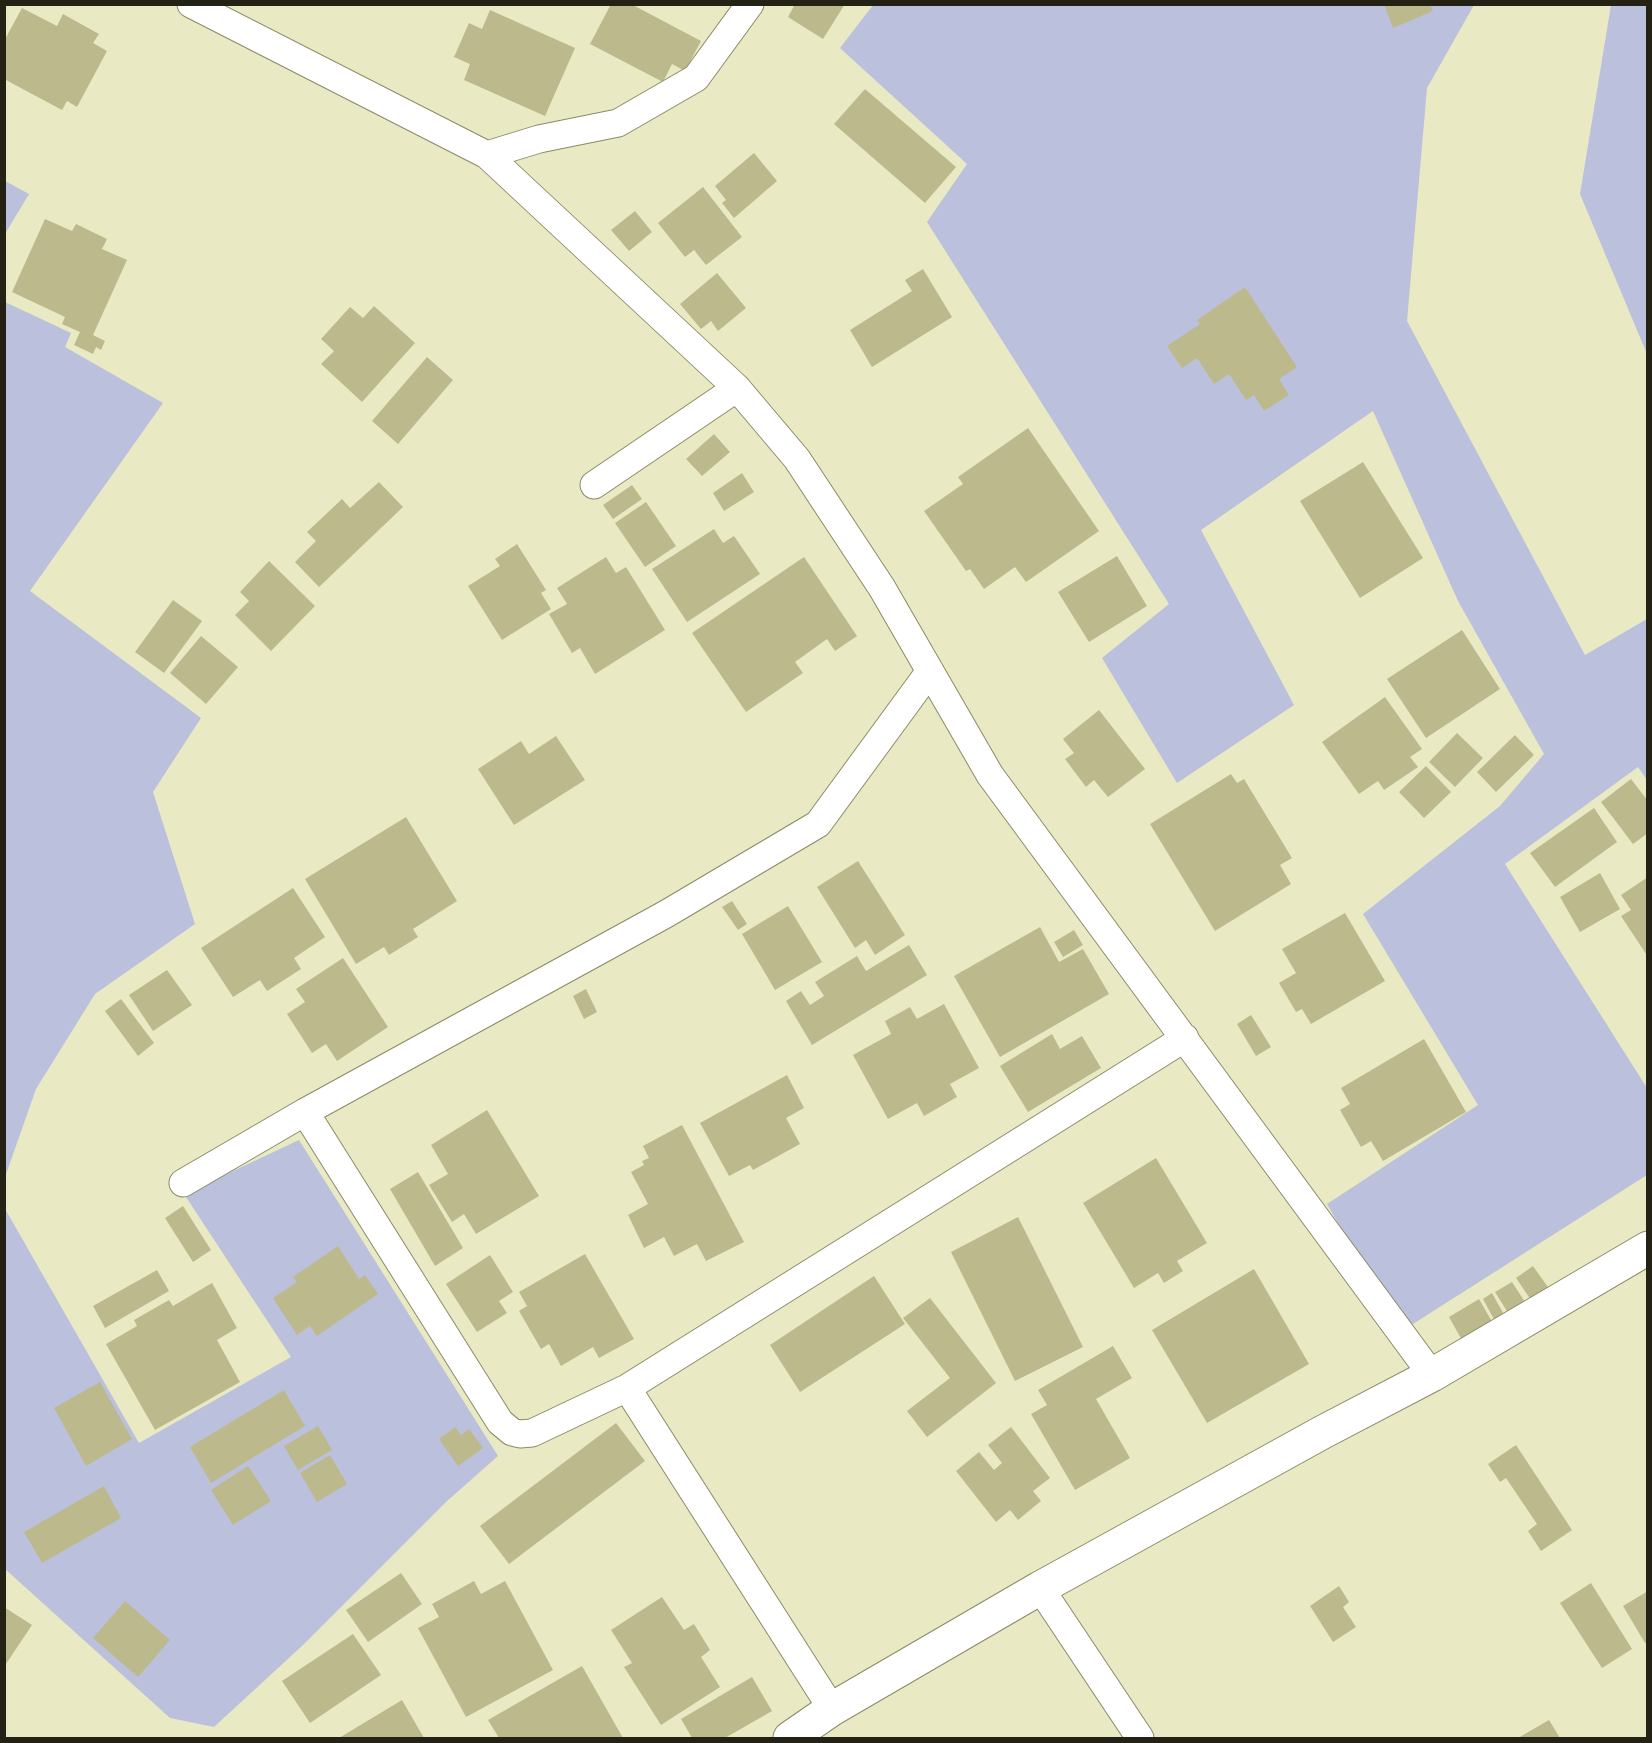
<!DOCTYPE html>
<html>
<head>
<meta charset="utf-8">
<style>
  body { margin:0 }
  #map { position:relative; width:1652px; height:1743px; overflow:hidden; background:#e9e9c4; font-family:"Asap Condensed",sans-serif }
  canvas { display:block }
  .frame { position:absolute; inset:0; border:6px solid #232214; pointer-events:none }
</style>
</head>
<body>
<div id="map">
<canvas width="1652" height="1743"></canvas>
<div class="frame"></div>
</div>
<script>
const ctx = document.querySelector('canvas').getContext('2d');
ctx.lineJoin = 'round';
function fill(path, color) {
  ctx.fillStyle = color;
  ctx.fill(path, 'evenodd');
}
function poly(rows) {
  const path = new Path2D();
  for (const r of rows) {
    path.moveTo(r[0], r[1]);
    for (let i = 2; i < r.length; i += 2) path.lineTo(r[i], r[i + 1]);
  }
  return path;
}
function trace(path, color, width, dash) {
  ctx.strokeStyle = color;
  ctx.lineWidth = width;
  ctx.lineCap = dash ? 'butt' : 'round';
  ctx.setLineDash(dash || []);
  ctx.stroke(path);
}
fill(poly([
  [873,5,1474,5,1427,88,1407,321,1585,655,1647,619,1647,780,1638,767,1505,864,1647,1088,1647,1175,1402,1331,1373,1284,1327,1204,1478,1105,1363,914,1500,806,1544,754,1458,601,1373,411,1201,530,1294,705,1177,783,1102,658,1169,604,927,222,967,164,840,48],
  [1611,5,1647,5,1647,354,1580,194],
  [5,181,29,194,5,234],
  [5,302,71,333,65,347,163,403,30,591,201,718,153,792,195,924,95,994,36,1089,5,1177],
  [299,1140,498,1456,446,1502,303,1645,214,1727,170,1718,5,1569,4,1207,139,1443,291,1357,184,1194]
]), '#bbc1dc');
fill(poly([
  [611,4,631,4,701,41,685,71,672,64,663,82,590,44],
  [795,4,845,4,823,39,788,17],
  [1384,4,1430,4,1433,11,1393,28],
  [22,8,57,26,63,14,99,34,93,43,107,51,77,107,67,101,62,110,4,79,4,41],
  [490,10,575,48,545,116,464,80,470,64,454,57,469,23,482,29],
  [865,89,956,167,925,203,834,124],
  [754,153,777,181,734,218,722,203,726,200,715,186],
  [703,187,742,237,706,265,694,250,685,257,658,223],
  [635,211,652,232,629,251,611,230],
  [45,219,72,231,76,224,107,239,102,249,127,260,93,335,105,341,101,350,96,347,93,354,74,345,80,332,62,324,65,317,12,292],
  [923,269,952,317,872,367,850,330,912,291,905,280],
  [717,273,746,308,718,331,711,321,701,329,680,304],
  [1245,287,1297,367,1279,379,1289,395,1264,411,1254,395,1246,400,1229,374,1214,384,1197,358,1182,368,1167,346,1200,324,1197,320],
  [374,306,415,343,362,402,321,364,334,351,321,339,350,307,363,318],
  [427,357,453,380,398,444,372,421],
  [1028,428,1099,531,1026,582,1015,567,984,589,970,569,966,571,924,511,963,484,958,477],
  [714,434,730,452,702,476,686,459],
  [1363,462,1423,558,1360,598,1300,501],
  [742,473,754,492,724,511,713,493],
  [379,482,403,507,319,587,295,562,316,541,307,532,342,499,350,508],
  [632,485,642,499,613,519,603,505],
  [646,502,676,546,645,567,615,523],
  [714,529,723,543,734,536,760,574,687,622,652,569],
  [517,544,546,590,541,593,551,609,502,640,468,586,500,566,495,559],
  [1117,556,1147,606,1089,642,1058,592],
  [606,557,616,573,626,567,665,630,595,674,580,648,572,653,549,614,567,604,557,588],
  [804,557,857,636,835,651,827,639,795,662,803,673,746,712,692,633],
  [269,561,315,606,271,651,235,615,249,601,240,592],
  [173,600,202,621,164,673,135,652],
  [1462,630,1500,689,1426,738,1387,679],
  [201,636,238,667,206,704,170,673],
  [1385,697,1422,749,1410,757,1418,767,1384,790,1378,781,1359,794,1322,742],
  [1099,710,1145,769,1108,797,1094,780,1086,787,1065,759,1074,753,1063,739],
  [1457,733,1483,758,1455,787,1429,762],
  [1515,735,1534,755,1496,792,1477,772],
  [556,736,585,780,514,825,478,769,521,741,529,754],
  [1426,766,1451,792,1424,818,1399,792],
  [1231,774,1237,783,1244,779,1292,858,1280,865,1291,884,1215,931,1150,824],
  [1631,779,1648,801,1648,833,1633,844,1601,802],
  [1594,808,1617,842,1555,887,1530,853],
  [406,817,457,901,413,929,418,937,389,955,384,947,356,964,305,879],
  [858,861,905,935,875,955,866,940,855,948,817,887],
  [1600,873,1620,909,1580,932,1560,897],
  [1648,877,1648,957,1621,916,1631,910,1621,895],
  [293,888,325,937,294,958,301,969,267,991,260,980,233,997,201,948],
  [732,901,747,924,738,930,722,907],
  [788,906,822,962,775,990,742,934],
  [1345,913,1385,981,1311,1024,1302,1009,1296,1012,1279,983,1296,973,1282,949],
  [1040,927,1059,962,1083,949,1109,994,1000,1057,954,976],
  [1074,930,1083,945,1063,957,1054,942],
  [909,945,927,975,812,1045,786,1001,801,991,810,1005,824,996,815,982,857,956,866,971],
  [343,958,388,1027,337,1061,326,1044,312,1053,287,1014,305,1002,296,989],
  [167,970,192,1005,153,1031,129,995],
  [586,989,597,1012,584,1019,573,996],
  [121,999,154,1043,138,1056,105,1011],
  [944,1004,979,1068,950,1084,957,1097,924,1116,917,1103,888,1119,853,1055,891,1034,885,1021,910,1007,917,1019],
  [1251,1015,1271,1047,1256,1056,1237,1024],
  [1052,1034,1060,1049,1082,1036,1101,1068,1028,1112,1000,1066],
  [1424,1039,1466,1112,1383,1161,1371,1141,1361,1147,1340,1110,1350,1104,1341,1088],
  [787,1075,804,1108,786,1118,800,1144,753,1170,750,1165,729,1176,700,1123],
  [487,1110,539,1196,476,1234,464,1214,452,1222,429,1185,448,1174,431,1145],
  [682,1125,744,1242,706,1261,697,1244,674,1256,664,1237,644,1248,628,1215,648,1204,631,1172,644,1165,642,1161,649,1158,643,1146],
  [1156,1158,1207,1243,1177,1261,1183,1271,1164,1283,1158,1273,1134,1288,1083,1203],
  [418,1172,463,1248,435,1266,390,1189],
  [183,1206,211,1250,193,1262,165,1218],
  [1018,1217,1083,1347,1015,1381,951,1252],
  [338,1246,359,1279,365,1275,378,1294,317,1336,310,1326,297,1335,273,1298,297,1282,293,1277],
  [585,1254,634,1339,599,1358,593,1347,561,1366,549,1344,541,1349,519,1311,527,1306,519,1292],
  [490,1255,513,1292,499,1301,507,1313,477,1332,446,1284],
  [1533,1266,1550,1290,1533,1303,1516,1278],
  [1254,1269,1309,1364,1207,1423,1152,1330],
  [157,1270,169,1291,105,1328,93,1306],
  [874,1276,905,1324,800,1392,770,1345],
  [1512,1282,1527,1305,1510,1316,1495,1292],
  [212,1283,237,1328,217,1340,240,1382,155,1430,106,1344,137,1326,134,1320,169,1300,173,1306],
  [1492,1293,1507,1320,1497,1325,1483,1299],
  [930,1298,996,1383,927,1437,907,1411,950,1378,903,1318],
  [1479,1299,1494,1325,1463,1342,1449,1317],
  [1113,1346,1132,1378,1096,1399,1130,1458,1075,1490,1031,1414,1047,1405,1038,1390],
  [100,1382,132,1439,86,1466,54,1408],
  [284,1390,305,1426,211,1483,190,1447],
  [616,1423,645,1461,509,1564,480,1526],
  [318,1426,332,1450,298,1470,284,1446],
  [455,1427,461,1435,469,1429,483,1448,458,1466,439,1439],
  [1011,1427,1050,1478,1033,1491,1041,1501,1018,1520,1010,1510,996,1522,956,1471,979,1452,994,1470,1002,1463,988,1445],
  [1516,1445,1572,1530,1541,1551,1528,1531,1537,1524,1506,1478,1500,1482,1488,1464],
  [330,1455,347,1484,317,1502,300,1473],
  [248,1466,271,1501,233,1525,211,1490],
  [104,1486,121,1518,42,1563,24,1532],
  [401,1573,422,1604,368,1642,346,1610],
  [474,1581,481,1594,505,1581,553,1670,466,1717,418,1628,439,1617,432,1604],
  [1591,1583,1632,1649,1602,1668,1560,1603],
  [1339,1586,1349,1602,1343,1607,1356,1627,1333,1642,1310,1606],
  [1648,1591,1648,1642,1645,1643,1623,1606],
  [662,1597,684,1630,694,1624,710,1650,701,1657,720,1687,661,1725,624,1667,632,1663,611,1630],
  [125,1601,170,1640,138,1677,93,1638],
  [4,1607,32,1625,4,1667],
  [353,1634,381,1675,310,1723,282,1681],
  [582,1666,623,1738,499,1738,488,1720],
  [752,1677,772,1711,725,1738,692,1738,681,1719],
  [402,1700,424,1738,339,1738],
  [1549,1720,1560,1738,1518,1738]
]), '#bcba8d');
const minor = poly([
  [191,4,487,155,539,139,618,123,696,78,750,4],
  [487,155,737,388,797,459,882,588,990,775,1432,1375],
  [594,485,737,388],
  [305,1112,500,1422,512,1432,520,1434,532,1433,627,1388,1185,1038],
  [183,1183,305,1112,666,914,818,824,930,671],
  [627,1388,832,1709],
  [1040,1588,1140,1738]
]);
const tertiary = poly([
  [790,1738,832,1709,1040,1588,1323,1432,1432,1375,1648,1248]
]);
trace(minor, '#8b8a68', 29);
trace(tertiary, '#8b8a68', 35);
trace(minor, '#fff', 27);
trace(tertiary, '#fff', 33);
</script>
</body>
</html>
